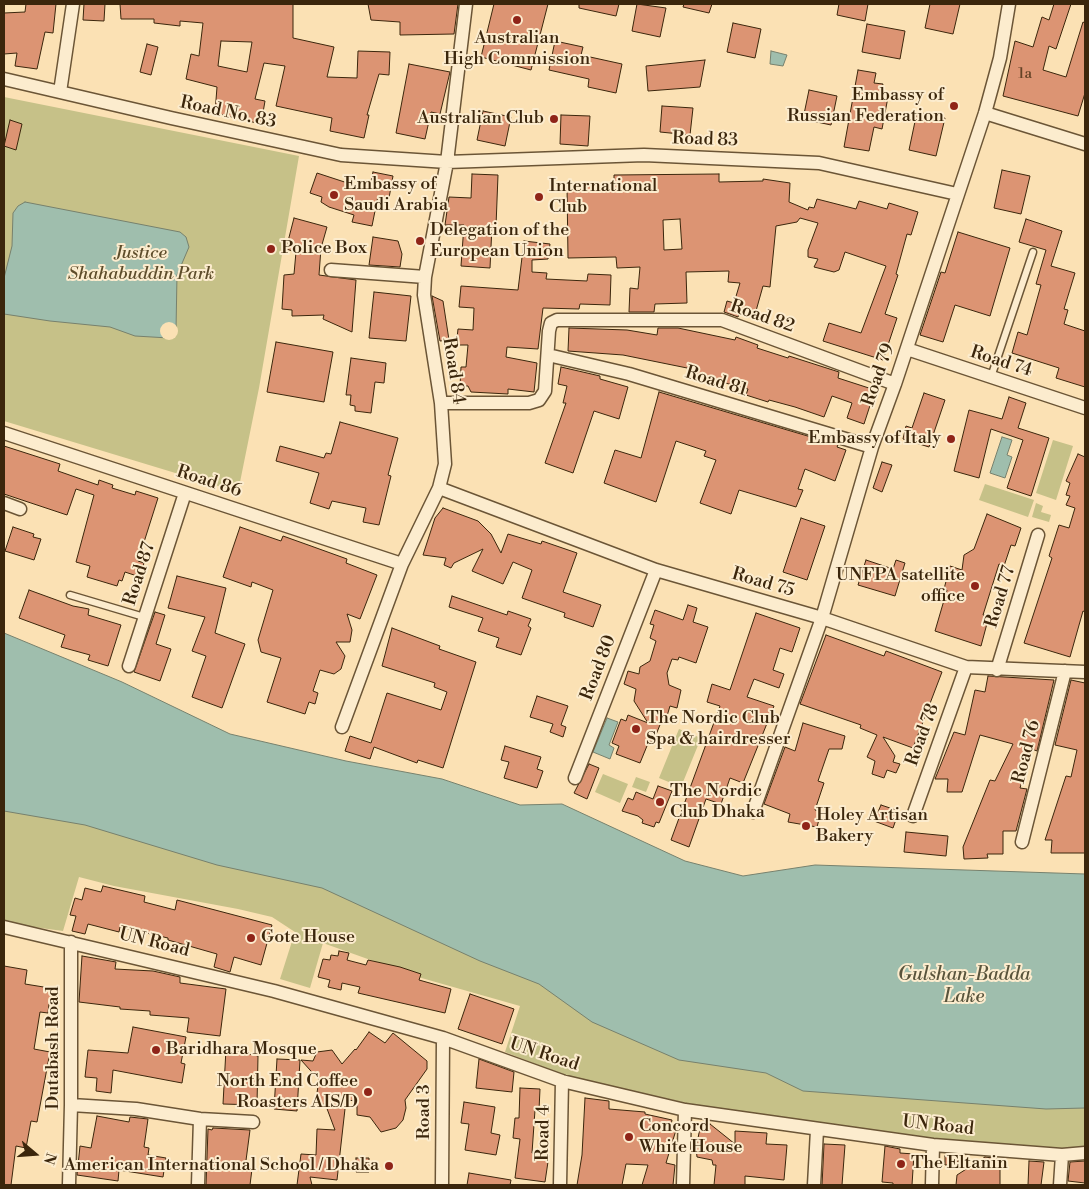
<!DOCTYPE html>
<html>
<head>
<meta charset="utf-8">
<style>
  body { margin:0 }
  #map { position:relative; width:1089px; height:1189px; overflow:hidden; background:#fbe1b4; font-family:"Libre Bodoni",serif }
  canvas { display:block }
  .frame { position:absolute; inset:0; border:5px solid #3b260c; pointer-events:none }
  .north { position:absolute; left:10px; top:1129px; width:50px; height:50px; -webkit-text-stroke:4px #fcecce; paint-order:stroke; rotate:108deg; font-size:14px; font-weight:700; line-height:20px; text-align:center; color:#3b260c }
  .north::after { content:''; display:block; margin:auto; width:18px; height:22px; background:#3b260c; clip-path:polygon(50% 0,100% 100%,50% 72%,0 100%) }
</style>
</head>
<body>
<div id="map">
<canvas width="1089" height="1189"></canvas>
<div class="frame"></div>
<div class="north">N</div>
</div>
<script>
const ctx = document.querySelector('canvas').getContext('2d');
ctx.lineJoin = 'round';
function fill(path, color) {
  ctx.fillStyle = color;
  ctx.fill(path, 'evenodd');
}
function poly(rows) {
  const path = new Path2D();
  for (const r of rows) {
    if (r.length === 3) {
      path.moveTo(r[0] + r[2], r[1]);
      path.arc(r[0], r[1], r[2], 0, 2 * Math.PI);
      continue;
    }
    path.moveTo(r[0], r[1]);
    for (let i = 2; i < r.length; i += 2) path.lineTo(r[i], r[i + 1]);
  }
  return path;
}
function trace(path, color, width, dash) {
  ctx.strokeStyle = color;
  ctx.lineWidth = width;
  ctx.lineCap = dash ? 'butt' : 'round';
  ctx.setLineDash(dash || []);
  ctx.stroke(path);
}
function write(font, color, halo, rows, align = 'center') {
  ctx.font = font + ' "Libre Bodoni",serif';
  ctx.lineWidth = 4;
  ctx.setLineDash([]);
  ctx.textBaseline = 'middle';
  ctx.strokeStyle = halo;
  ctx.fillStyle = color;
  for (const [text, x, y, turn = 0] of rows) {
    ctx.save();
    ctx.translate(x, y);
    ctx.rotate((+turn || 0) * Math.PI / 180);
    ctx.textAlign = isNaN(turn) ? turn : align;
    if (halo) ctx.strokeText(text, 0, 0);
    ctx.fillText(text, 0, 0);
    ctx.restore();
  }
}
fill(poly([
  [4,97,299,156,259,388,238,492,4,421],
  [1053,440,1073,446,1056,500,1036,493],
  [985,484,1034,500,1028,517,979,500],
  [1036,503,1043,506,1041,512,1051,515,1049,522,1032,517],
  [679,729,701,738,681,787,659,778],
  [603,774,628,784,620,803,595,792],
  [636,777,650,782,646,792,632,787],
  [4,809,82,822,319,885,399,922,1085,1105,1085,1147,1062,1149,933,1140,814,1124,686,1103,564,1075,505,1052,520,1006,418,977,323,943,310,988,280,979,295,932,272,917,238,909,114,886,79,877,63,931,4,923]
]), '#c6c188');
const water = poly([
  [771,51,787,55,783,66,770,64,771,51],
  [25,202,180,232,186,237,189,247,177,275,176,330,169,338,135,336,110,327,50,321,4,314,4,278,12,246,13,213,18,206,25,202],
  [1002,437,1012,440,1007,455,1012,457,1005,478,990,473,1002,437],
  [4,633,122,682,230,734,346,761,442,779,520,805,562,804,685,861,743,876,815,865,1085,874,1085,1108,1046,1109,803,1091,766,1073,679,1060,592,1022,539,984,480,961,322,888,217,865,85,825,4,811,4,633],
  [607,718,618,722,609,745,614,748,610,759,593,752,607,718]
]);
fill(water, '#9fbead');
trace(water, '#77816d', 1);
fill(poly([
  [169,331,9]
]), '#fbe1b4');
const building = poly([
  [26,4,56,4,53,33,45,32,37,69,15,66,17,53,4,54,4,13,25,12,26,4],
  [84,4,105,4,104,21,83,20,84,4],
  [120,4,293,4,293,38,334,47,327,77,357,78,358,51,390,52,389,75,379,74,367,115,369,115,364,138,330,131,332,118,276,106,285,66,264,63,255,99,265,101,261,124,215,113,217,87,186,79,191,54,199,56,203,23,180,21,180,26,154,23,154,19,121,19,120,4],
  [221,41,252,42,247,72,218,66,221,41],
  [368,4,458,4,454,34,400,35,400,22,371,20,368,4],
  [494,4,548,4,531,70,481,57,494,4],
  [579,4,619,4,616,16,579,8,579,4],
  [637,4,666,8,660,37,632,31,637,4],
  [684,4,712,4,709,13,683,7,684,4],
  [839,4,868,4,865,21,837,15,839,4],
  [930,4,960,4,953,34,925,28,930,4],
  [1054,4,1071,4,1056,49,1049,46,1043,70,1066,77,1083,22,1085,23,1085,93,1078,116,1003,96,1015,41,1033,47,1042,17,1049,20,1054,4],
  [733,23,761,29,755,58,727,52,733,23],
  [867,24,905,31,900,59,862,52,867,24],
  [555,41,583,47,581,55,622,64,616,93,588,87,589,79,549,70,555,41],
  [147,44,158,47,151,75,140,72,147,44],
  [705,60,700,87,648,91,646,66,705,60],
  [409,64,450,72,440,114,431,112,425,139,396,133,409,64],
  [858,70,876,73,874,83,883,84,880,96,888,97,882,129,874,127,869,151,844,147,858,70],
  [809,90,837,96,831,125,803,119,809,90],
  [662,106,693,108,690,135,660,132,662,106],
  [483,111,511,117,505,146,477,140,483,111],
  [917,112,945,118,936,156,909,150,917,112],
  [561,115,590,116,588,146,560,144,561,115],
  [10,120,22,124,16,150,4,146,10,120],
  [1002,170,1030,176,1021,214,994,208,1002,170],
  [373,172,393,176,389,198,378,196,372,226,352,222,354,215,329,207,321,202,322,197,310,193,317,173,369,190,373,172],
  [472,174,498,175,496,226,492,226,490,268,461,266,464,225,445,225,449,197,471,198,472,174],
  [719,174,719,182,763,181,763,179,790,183,789,202,808,210,809,207,814,208,817,199,856,209,859,201,887,209,889,203,918,212,911,235,907,234,896,274,898,275,885,314,897,318,883,360,823,341,829,323,861,333,886,266,845,252,839,270,834,272,814,267,818,259,808,257,808,250,818,223,800,218,797,222,776,226,770,287,763,286,754,318,739,314,738,317,724,312,727,301,734,303,740,283,728,282,729,271,686,272,687,303,655,304,654,312,629,312,630,288,638,289,640,267,617,268,616,257,568,258,567,186,614,186,614,175,719,174],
  [680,219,682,249,664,250,663,220,680,219],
  [294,218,327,227,321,248,319,275,356,280,352,332,323,319,324,315,292,316,292,310,282,309,284,275,294,274,296,252,286,249,294,218],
  [1026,219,1062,231,1051,266,1075,273,1064,309,1068,310,1064,324,1085,331,1085,387,1056,378,1059,368,1012,353,1018,332,1027,335,1041,285,1036,284,1046,250,1019,242,1026,219],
  [958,232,1010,248,990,316,955,305,943,342,920,335,941,272,945,273,958,232],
  [373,237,398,241,402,254,400,267,369,265,373,237],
  [524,241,550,244,548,259,532,260,532,272,547,273,546,279,587,281,588,274,611,275,610,305,580,304,579,309,543,308,538,349,507,347,506,357,537,363,534,392,508,389,508,394,471,392,468,386,460,386,461,367,466,367,468,345,457,345,457,338,458,329,473,330,474,308,459,307,461,286,518,290,524,241],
  [374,292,411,296,406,341,369,338,374,292],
  [432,296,443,301,449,340,440,341,432,296],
  [569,328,627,330,657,335,658,328,678,328,735,340,736,337,758,345,757,348,788,358,789,356,839,372,838,378,875,390,864,424,847,418,852,403,832,396,824,417,795,407,769,400,768,402,746,395,748,389,695,375,697,370,623,355,568,351,569,328],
  [276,342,333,352,324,402,267,392,276,342],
  [351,358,386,363,384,383,375,382,371,413,355,411,355,406,350,405,351,395,346,395,351,358],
  [561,367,600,376,600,379,628,387,619,419,594,411,573,473,545,463,566,403,563,403,567,386,558,384,561,367],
  [659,392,838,445,837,447,846,450,835,481,805,469,798,489,803,490,796,507,739,490,731,514,700,503,716,460,704,456,706,451,676,441,656,502,604,483,615,450,641,458,659,392],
  [924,393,945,400,929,447,903,439,906,426,912,428,924,393],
  [1009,397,1026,403,1018,428,1049,438,1031,496,1007,488,1023,440,991,429,979,478,954,471,969,410,1002,419,1009,397],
  [340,422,398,438,388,475,391,476,379,525,363,522,366,508,332,501,329,509,310,503,319,473,276,461,280,446,324,458,326,453,331,454,340,422],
  [4,446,60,464,58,471,98,485,99,480,113,485,112,488,135,495,136,491,158,498,138,561,144,563,140,577,125,572,122,581,119,580,117,586,87,577,90,566,76,562,94,495,76,489,67,515,4,494,4,446],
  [1078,454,1085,457,1085,612,1083,611,1070,657,1024,643,1052,558,1049,556,1059,525,1069,528,1075,508,1066,505,1070,496,1066,495,1070,483,1066,481,1078,454],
  [882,462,892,465,882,492,873,488,882,462],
  [443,508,478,521,491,534,501,553,508,534,541,544,542,541,577,553,563,592,601,605,593,627,564,617,565,613,522,598,532,570,513,562,503,584,472,571,483,549,454,563,451,568,444,565,446,558,423,555,435,518,443,508],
  [987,514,1021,528,1015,546,1011,545,1004,566,999,564,983,615,989,616,981,646,935,631,947,590,944,589,950,566,962,570,964,555,974,549,987,514],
  [801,518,825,526,807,580,783,572,801,518],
  [13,527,34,534,33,537,41,539,34,560,5,551,13,527],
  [240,527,281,541,283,536,311,546,347,559,346,563,377,575,360,619,347,614,352,630,350,642,336,642,345,656,341,669,334,674,320,670,313,691,318,693,315,704,309,702,305,714,267,702,281,658,261,652,258,640,273,590,252,582,251,587,223,577,240,527],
  [866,560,893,569,896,560,905,563,895,596,858,585,866,560],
  [177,576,226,588,215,633,245,644,222,708,192,697,206,656,192,651,205,617,168,608,177,576],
  [29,590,73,606,89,609,88,615,121,625,108,666,88,660,90,655,61,647,65,635,19,618,29,590],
  [452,596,507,615,508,611,531,619,528,626,531,628,521,655,496,647,499,638,478,631,483,618,449,607,452,596],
  [688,605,697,608,693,622,708,627,696,663,679,657,678,660,672,659,667,673,669,685,681,690,677,708,670,706,667,716,664,715,653,742,649,741,640,763,616,754,619,746,612,743,621,719,626,721,628,715,648,723,634,701,636,689,624,684,628,671,639,674,640,667,650,661,656,641,650,638,654,625,650,624,655,610,683,620,688,605],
  [155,612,165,615,156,644,171,649,160,681,134,672,155,612],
  [756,613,800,628,792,652,780,648,773,670,784,674,779,688,754,679,747,697,774,706,743,783,730,778,721,804,706,799,689,847,671,840,720,706,707,702,712,684,730,690,756,613],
  [392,628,440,646,439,649,476,662,443,768,418,760,417,763,374,747,370,759,345,751,350,736,371,743,387,693,441,710,447,692,434,687,435,683,382,666,392,628],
  [826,635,884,656,886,651,942,672,913,748,883,737,895,756,893,762,900,764,896,773,887,770,884,778,872,774,875,761,867,757,877,735,860,728,861,725,800,704,826,635],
  [988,676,1054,680,1037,751,1032,749,1020,788,1027,789,1016,831,1003,831,1003,854,987,854,988,858,964,859,963,847,990,780,995,781,1013,744,980,735,962,792,947,792,948,779,935,779,954,732,965,735,975,690,985,692,988,676],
  [1071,680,1085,683,1085,853,1051,853,1052,840,1045,840,1066,776,1071,777,1077,750,1055,745,1071,680],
  [537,696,568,706,561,725,566,727,563,737,550,732,553,724,530,717,537,696],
  [803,723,845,736,842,749,829,749,818,781,824,783,815,810,821,812,817,827,788,822,790,814,764,804,785,747,795,751,803,723],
  [505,746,541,757,537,769,543,771,537,788,504,778,509,762,501,760,505,746],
  [589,764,599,768,587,799,574,793,589,764],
  [658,786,672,791,659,823,656,822,654,827,642,823,643,820,638,816,622,811,628,798,633,800,636,792,653,799,658,786],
  [881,805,899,811,893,828,874,821,881,805],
  [906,832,948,836,946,856,904,852,906,832],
  [103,886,145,896,144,902,175,910,177,900,272,925,261,965,234,957,230,972,214,967,217,954,168,940,168,938,120,927,119,932,88,924,85,934,72,931,76,916,70,915,75,898,82,900,85,888,101,892,103,886],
  [339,951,349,953,347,960,366,965,368,960,400,967,421,974,419,980,451,989,445,1013,358,993,360,987,342,983,341,990,328,987,330,980,318,977,323,959,330,960,331,955,338,956,339,951],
  [82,956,116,962,115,969,153,971,180,977,180,983,226,989,220,1036,187,1032,189,1018,150,1015,150,1011,120,1009,120,1007,79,1002,82,956],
  [4,966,27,970,25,984,56,989,54,1004,49,1004,48,1013,40,1012,34,1049,50,1052,37,1122,31,1121,26,1148,16,1146,11,1185,4,1185,4,966],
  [470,994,514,1009,502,1044,458,1029,470,994],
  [133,1027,186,1037,181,1063,185,1064,182,1083,113,1070,111,1093,96,1091,97,1078,85,1077,88,1050,128,1053,133,1027],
  [369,1032,385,1043,393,1033,427,1061,427,1069,405,1100,406,1108,403,1120,396,1128,381,1132,370,1117,357,1115,357,1101,346,1100,337,1180,310,1177,312,1185,297,1185,301,1154,316,1155,317,1129,335,1130,326,1106,316,1099,319,1080,301,1060,313,1061,317,1052,332,1050,342,1064,355,1049,356,1050,369,1032],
  [226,1049,258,1056,257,1105,223,1104,226,1049],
  [277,1059,300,1060,297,1111,274,1109,277,1059],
  [479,1059,514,1072,512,1092,476,1088,479,1059],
  [520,1088,540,1089,539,1110,535,1110,532,1153,549,1155,545,1182,515,1178,520,1139,513,1138,515,1118,519,1118,520,1088],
  [585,1098,609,1101,609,1109,645,1112,645,1114,672,1120,671,1125,676,1126,676,1130,666,1163,675,1165,673,1185,642,1185,648,1165,626,1164,622,1185,577,1185,582,1155,585,1098],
  [464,1102,495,1107,491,1133,500,1135,496,1155,465,1150,469,1124,461,1123,464,1102],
  [97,1116,129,1122,130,1117,148,1119,144,1147,149,1148,148,1155,166,1158,163,1177,119,1170,118,1181,77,1175,80,1146,91,1148,97,1116],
  [710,1124,735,1144,735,1131,767,1133,766,1144,787,1145,784,1180,745,1176,745,1185,714,1185,716,1165,713,1165,712,1160,697,1157,696,1148,700,1128,710,1124],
  [213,1128,250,1130,245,1168,252,1169,250,1185,206,1185,208,1129,212,1130,213,1128],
  [824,1144,845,1145,842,1185,822,1185,824,1144],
  [885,1146,900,1149,900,1153,914,1154,912,1185,893,1185,893,1183,882,1182,885,1146],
  [945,1156,958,1156,958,1165,945,1165,945,1156],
  [985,1157,1000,1159,1000,1185,956,1185,957,1175,985,1157],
  [356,1158,369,1158,369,1172,356,1172,356,1158],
  [1029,1161,1044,1162,1041,1185,1028,1185,1029,1161],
  [1085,1161,1085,1183,1068,1181,1070,1162,1085,1161],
  [469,1173,511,1180,510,1185,467,1185,469,1173]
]);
fill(building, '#dc9473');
trace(building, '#3b260c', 1);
const service = poly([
  [991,377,1033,252],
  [70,595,144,617]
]);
const minor = poly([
  [4,79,171,118,341,155,447,162,644,155,819,163,957,194],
  [60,92,73,4],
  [985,113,1085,144],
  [331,270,425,277],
  [907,349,1085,408],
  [548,355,629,374,872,447],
  [441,403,529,403,539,400,545,391,549,331,551,323,557,320,722,320,895,384],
  [4,433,402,564],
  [439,488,656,570,822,618,966,667,1085,672],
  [4,503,20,509],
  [129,666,185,493],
  [997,670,1038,535],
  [342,727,402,564,439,488,445,464,441,403,424,295,425,277,447,162,466,4],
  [575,778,656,570],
  [753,812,822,618,872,447,895,384,985,113,1000,58,1009,4],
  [913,816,966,667],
  [1022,842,1065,671],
  [4,927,274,991,443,1038,562,1081,685,1110,933,1145,1062,1155,1085,1153],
  [71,1105,136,1109,200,1119,253,1122],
  [69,1185,71,1105,71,942],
  [198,1185,200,1119],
  [442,1185,443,1038],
  [560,1185,562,1081],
  [683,1185,685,1110],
  [814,1185,817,1130],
  [932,1185,933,1145],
  [1060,1185,1062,1155]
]);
trace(service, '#6b5536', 9);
trace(minor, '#6b5536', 15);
trace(service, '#fcecce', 6);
trace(minor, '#fcecce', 12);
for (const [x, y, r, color] of [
  [517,20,5,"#8f2418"],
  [954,106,5,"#8f2418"],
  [554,119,5,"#8f2418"],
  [334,195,5,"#8f2418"],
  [539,197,5,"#8f2418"],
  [420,241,5,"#8f2418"],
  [271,249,5,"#8f2418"],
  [951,439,5,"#8f2418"],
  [975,586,5,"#8f2418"],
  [636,729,5,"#8f2418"],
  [660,802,5,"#8f2418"],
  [806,826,5,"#8f2418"],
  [251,938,5,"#8f2418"],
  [156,1050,5,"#8f2418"],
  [368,1092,5,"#8f2418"],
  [629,1137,5,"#8f2418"],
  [901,1164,5,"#8f2418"],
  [389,1166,5,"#8f2418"]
]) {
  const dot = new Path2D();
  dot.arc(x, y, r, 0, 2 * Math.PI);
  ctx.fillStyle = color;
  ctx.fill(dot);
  trace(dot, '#fcecce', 2);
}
write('15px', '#634226', null, [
  ["1a",1025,74]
]);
write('18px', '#3b260c', '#fcecce', [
  ["Australian",517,39,"center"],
  ["High Commission",517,60,"center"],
  ["Embassy of",944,96,"right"],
  ["Russian Federation",944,117,"right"],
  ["Australian Club",544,119,"right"],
  ["Embassy of",344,185],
  ["Saudi Arabia",344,206],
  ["International",549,187],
  ["Club",549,208],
  ["Delegation of the",430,231],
  ["European Union",430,252],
  ["Police Box",281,249],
  ["Embassy of Italy",941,439,"right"],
  ["UNFPA satellite",965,576,"right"],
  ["office",965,597,"right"],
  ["The Nordic Club",646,719],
  ["Spa & hairdresser",646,740],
  ["The Nordic",670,792],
  ["Club Dhaka",670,813],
  ["Holey Artisan",816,816],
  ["Bakery",816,837],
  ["Gote House",261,938],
  ["Baridhara Mosque",166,1050],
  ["North End Coffee",358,1082,"right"],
  ["Roasters AIS/D",358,1103,"right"],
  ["Concord",639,1127],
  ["White House",639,1148],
  ["The Eltanin",911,1164],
  ["American International School / Dhaka",379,1166,"right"]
], 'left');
write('18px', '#3b260c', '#fcecce', [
  ["Road No. 83",228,113,12],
  ["Road 83",705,140,2],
  ["Road 82",762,317,19],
  ["Road 74",1001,362,18],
  ["Road 84",453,371,81],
  ["Road 79",879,375,-71],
  ["Road 81",716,382,17],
  ["Road 86",209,482,18],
  ["Road 87",140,574,-72],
  ["Road 75",763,583,16],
  ["Road 77",1001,597,-73],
  ["Road 80",599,668,-69],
  ["Road 78",923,735,-70],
  ["Road 76",1027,752,-76],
  ["UN Road",154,943,14],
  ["Dutabash Road",54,1048,-90],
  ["UN Road",544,1055,18],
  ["Road 3",425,1112,-90],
  ["UN Road",938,1126,6],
  ["Road 4",544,1133,-89]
]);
write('italic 18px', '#5e4d2b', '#fcecce', [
  ["Justice",141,254],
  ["Shahabuddin Park",141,275]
]);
write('italic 19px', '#59543c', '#fcecce', [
  ["Gulshan-Badda",964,975],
  ["Lake",964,997]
]);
</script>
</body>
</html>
